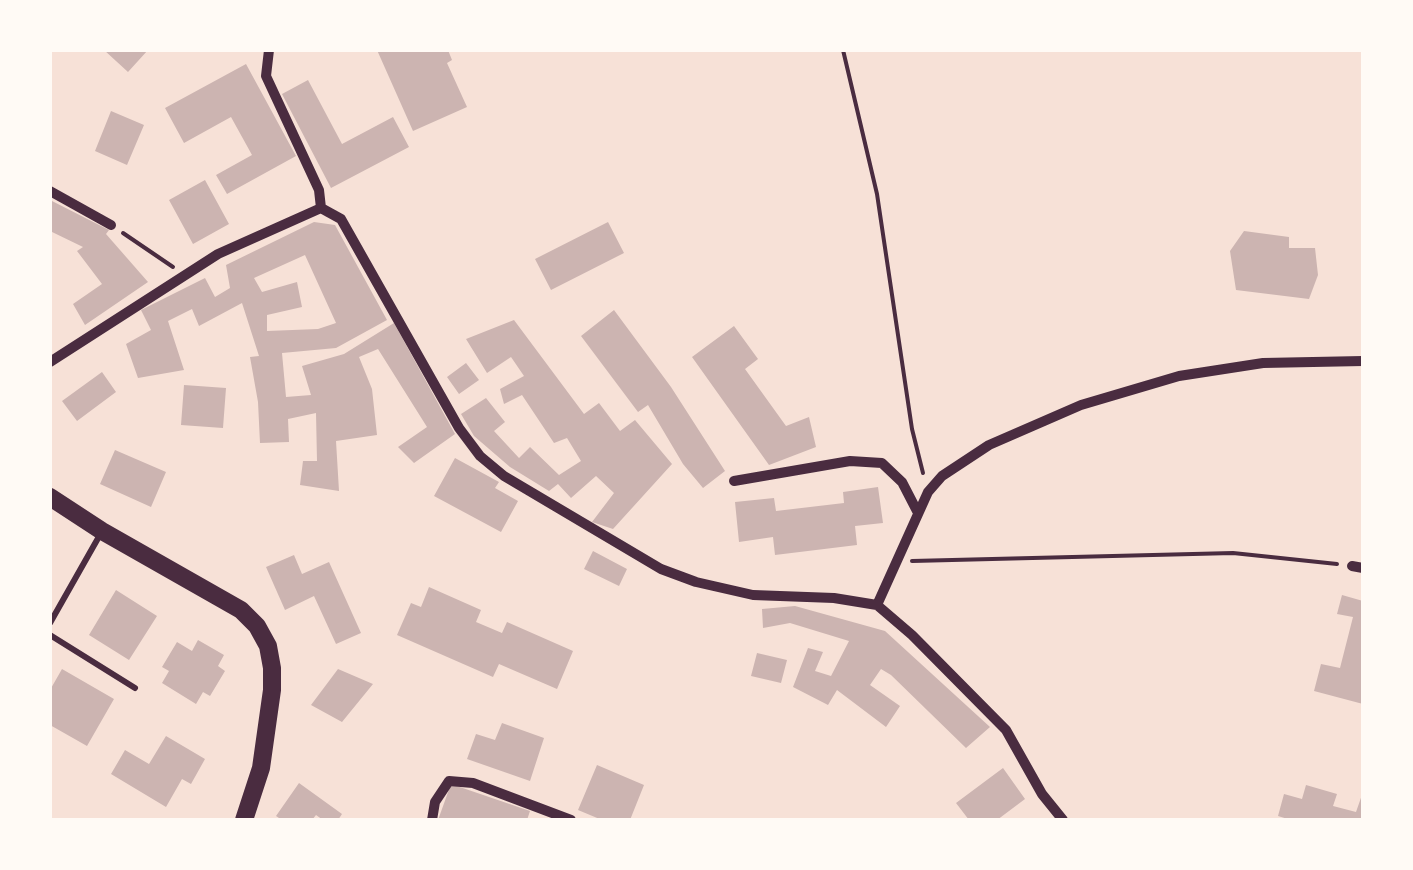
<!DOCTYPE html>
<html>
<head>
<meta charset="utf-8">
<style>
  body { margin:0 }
  #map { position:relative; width:1413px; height:870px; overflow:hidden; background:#f7e1d7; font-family:Overpass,sans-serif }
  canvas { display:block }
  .frame { position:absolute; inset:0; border:52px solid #fffaf5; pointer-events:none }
</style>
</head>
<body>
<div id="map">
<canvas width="1413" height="870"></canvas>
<div class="frame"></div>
</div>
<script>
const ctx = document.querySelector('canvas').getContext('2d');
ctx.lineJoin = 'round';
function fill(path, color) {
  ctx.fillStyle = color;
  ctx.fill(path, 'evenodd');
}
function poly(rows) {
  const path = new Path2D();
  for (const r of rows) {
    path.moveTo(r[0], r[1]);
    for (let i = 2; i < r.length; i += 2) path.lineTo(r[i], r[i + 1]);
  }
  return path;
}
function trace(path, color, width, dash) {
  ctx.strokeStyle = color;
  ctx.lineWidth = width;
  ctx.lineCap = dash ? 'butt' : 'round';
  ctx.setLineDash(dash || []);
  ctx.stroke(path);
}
fill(poly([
  [104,50,148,50,128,72],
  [377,50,448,50,452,60,447,63,467,107,413,131],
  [246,64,296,156,227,194,216,175,252,155,231,117,184,143,165,108],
  [308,80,342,144,393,117,409,147,331,188,282,94],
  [111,111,144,125,127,165,95,151],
  [205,180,229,224,193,244,169,200],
  [50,200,109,230,106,234,148,282,85,325,73,304,102,284,77,251,83,247,50,231],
  [314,222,335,225,387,320,336,348,282,353,286,397,311,395,302,366,344,354,394,323,455,434,414,463,398,447,427,427,378,349,359,357,372,389,377,435,336,441,339,491,300,485,303,461,317,461,316,413,288,419,289,442,260,443,258,402,250,357,259,356,242,303,199,326,192,309,168,321,184,370,138,378,126,344,151,330,141,310,205,278,215,297,230,288,226,265],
  [305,255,336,323,318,329,267,331,267,315,302,307,297,282,262,292,254,278],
  [608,222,624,253,551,290,535,259],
  [1244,231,1289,237,1289,248,1315,248,1318,275,1309,299,1236,290,1230,251],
  [614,310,671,387,725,471,703,488,683,464,648,405,638,412,581,336],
  [514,320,584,414,599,403,620,431,635,420,672,464,613,529,592,522,614,493,596,476,571,498,558,484,549,491,510,467,474,436,461,414,486,398,505,422,494,431,519,458,530,447,559,475,581,461,567,438,554,443,522,395,504,404,500,389,524,376,511,357,487,373,466,339],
  [734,326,758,359,745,369,786,426,809,417,816,447,769,465,692,357],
  [466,363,479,380,459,394,447,377],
  [102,372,116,392,77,421,62,401],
  [184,385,226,388,223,428,181,425],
  [115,450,166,472,151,507,100,484],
  [455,458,499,482,495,488,518,501,501,532,434,496],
  [878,487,883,523,855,526,857,545,775,555,773,537,739,542,735,502,774,498,776,511,844,503,843,492],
  [593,551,627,569,619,586,584,569],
  [294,555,302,574,329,562,361,633,336,644,314,596,285,610,266,567],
  [429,587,481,610,476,622,502,633,507,622,573,651,557,689,499,664,493,677,397,635,411,603,421,607],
  [116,590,157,616,129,660,89,635],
  [1342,595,1363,601,1363,704,1314,691,1321,664,1340,668,1353,617,1337,614],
  [795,606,885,631,990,727,966,748,891,675,881,669,870,685,900,706,886,727,837,690,828,705,793,687,808,648,823,652,815,671,831,676,849,641,790,623,763,628,762,609],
  [198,640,224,655,218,666,225,671,210,696,203,692,196,704,162,683,169,671,162,667,177,642,192,651],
  [757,653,787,660,781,683,751,676],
  [62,669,114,699,87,746,50,725,50,690],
  [338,669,373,684,342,722,311,705],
  [502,723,544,738,530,781,467,759,476,734,495,740],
  [166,736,205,759,191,784,182,779,166,807,111,774,125,750,149,764],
  [597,765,644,785,630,820,602,820,578,810],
  [1003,768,1025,799,997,820,969,820,956,803],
  [299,783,342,814,338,820,323,820,316,815,312,820,282,820,276,816],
  [451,784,530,811,527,820,438,820],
  [1306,785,1337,794,1333,806,1356,812,1363,792,1363,820,1291,820,1278,816,1284,794,1302,799]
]), '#ccb4b1');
trace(poly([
  [843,50,877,194,912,429,923,473],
  [123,233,173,267],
  [912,561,1233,553,1337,564]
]), '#4a2c40', 4);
trace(poly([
  [50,623,101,533],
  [50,635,135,688]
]), '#4a2c40', 6);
trace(poly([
  [269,50,266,76,319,190,321,208],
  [50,191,111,225],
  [321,208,341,219,459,428,480,456,504,476,661,569,696,582,753,595,834,598,877,605,912,635,1006,730,1042,794,1063,820],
  [50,362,218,254,321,208],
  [734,481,850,461,882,463,902,482,917,511],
  [1352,566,1363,568],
  [877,605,928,492,942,476,989,445,1081,405,1179,376,1263,363,1363,361],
  [432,820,435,802,449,781,473,783,571,820]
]), '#4a2c40', 10);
trace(poly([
  [50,497,102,531,241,610,257,626,268,646,272,668,272,690,261,768,244,820]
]), '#4a2c40', 18);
</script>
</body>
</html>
